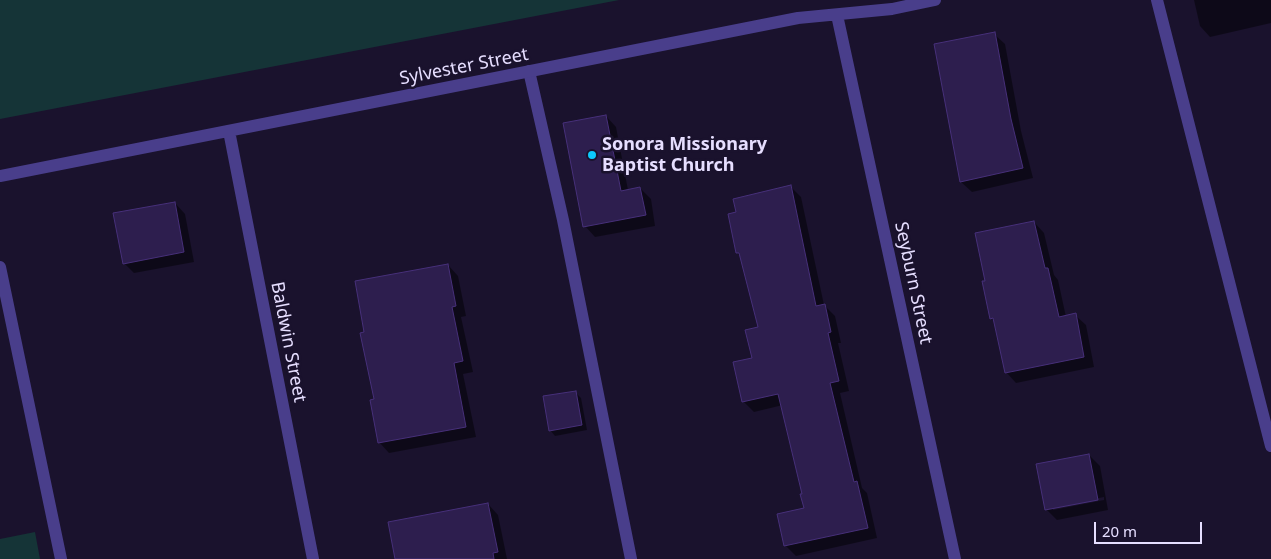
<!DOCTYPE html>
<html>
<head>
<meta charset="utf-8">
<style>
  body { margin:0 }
  #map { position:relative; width:1271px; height:559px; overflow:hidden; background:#1a122d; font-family:"Noto Sans",sans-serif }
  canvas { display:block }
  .scale { position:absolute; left:1094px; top:522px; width:108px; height:22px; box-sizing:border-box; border:2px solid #e6deff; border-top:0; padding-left:6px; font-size:15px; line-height:18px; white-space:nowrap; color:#e6deff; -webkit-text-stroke:4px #1a122d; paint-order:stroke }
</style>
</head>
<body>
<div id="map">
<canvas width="1271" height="559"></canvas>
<div class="scale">20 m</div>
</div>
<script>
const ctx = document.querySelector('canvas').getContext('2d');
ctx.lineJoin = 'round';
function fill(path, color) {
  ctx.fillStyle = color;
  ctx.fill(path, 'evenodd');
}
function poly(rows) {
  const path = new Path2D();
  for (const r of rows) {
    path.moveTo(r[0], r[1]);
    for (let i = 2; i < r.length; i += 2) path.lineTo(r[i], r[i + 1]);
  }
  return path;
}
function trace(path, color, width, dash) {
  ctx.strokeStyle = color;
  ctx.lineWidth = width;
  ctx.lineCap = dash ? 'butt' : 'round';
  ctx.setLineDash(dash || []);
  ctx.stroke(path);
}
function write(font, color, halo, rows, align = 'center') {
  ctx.font = font + ' "Noto Sans",sans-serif';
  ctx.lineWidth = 5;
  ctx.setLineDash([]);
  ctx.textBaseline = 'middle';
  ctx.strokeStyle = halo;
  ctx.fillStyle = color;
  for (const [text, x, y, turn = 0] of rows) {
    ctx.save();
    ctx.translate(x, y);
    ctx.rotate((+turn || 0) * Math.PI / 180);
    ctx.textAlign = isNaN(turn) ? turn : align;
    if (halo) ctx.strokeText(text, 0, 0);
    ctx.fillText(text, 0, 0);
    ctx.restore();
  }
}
fill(poly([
  [0,0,619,0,0,119],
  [35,532,40,559,0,559,0,539]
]), '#153437');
fill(poly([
  [1194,0,1271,0,1271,23,1210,37,1200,26],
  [994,34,1005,44,1021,131,1033,178,972,192,961,182],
  [606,116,616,127,628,190,640,188,651,199,655,226,595,237,585,226],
  [790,186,801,197,824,305,835,316,841,343,838,343,849,391,840,393,862,488,867,493,877,538,796,556,786,546,779,515,805,509,804,494,783,405,754,412,743,401,759,328,741,257,737,253,737,213],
  [175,203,185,214,194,262,134,273,124,263],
  [1034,222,1044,233,1054,275,1058,280,1066,317,1075,315,1086,325,1094,367,1016,383,1006,372,995,322,991,318,986,282],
  [448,265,458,276,466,316,461,317,473,372,463,374,476,437,389,453,379,442,366,333],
  [576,393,581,398,587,430,555,436,550,430],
  [1089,455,1100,466,1108,510,1057,520,1046,509],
  [1104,497,1104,500,1053,510,1053,507],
  [488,504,498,515,507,559,397,559]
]), '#0007');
const building = poly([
  [995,32,1011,119,1023,168,960,182,934,44,995,32],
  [606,115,621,191,640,187,646,215,583,227,563,123,606,115],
  [791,185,816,306,825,304,831,332,828,333,839,381,830,383,854,482,857,481,868,528,784,546,777,514,804,508,800,494,802,494,778,394,742,402,733,362,752,358,745,330,758,327,739,253,736,253,728,214,736,212,733,199,791,185],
  [175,202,184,252,123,264,113,213,175,202],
  [1034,221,1045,268,1048,268,1059,317,1076,313,1084,357,1005,373,993,318,990,319,982,281,985,281,975,233,1034,221],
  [448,264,456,306,452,307,463,361,454,363,466,427,378,443,370,400,374,399,360,333,364,332,355,281,448,264],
  [576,391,582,425,549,431,543,396,576,391],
  [1089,454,1098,500,1045,510,1036,464,1089,454],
  [488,503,498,552,493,553,494,559,395,559,388,522,488,503]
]);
fill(building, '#2d1e4e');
trace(building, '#47307a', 1);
trace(poly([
  [1157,0,1271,446],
  [529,71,563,220,631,559],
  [0,267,61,559]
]), '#493e8b', 12);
trace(poly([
  [837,15,955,559],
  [229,131,313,559],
  [0,176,798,18,892,9,935,0]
]), '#493e8b', 12);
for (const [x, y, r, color] of [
  [592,155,5,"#0cc9fd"]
]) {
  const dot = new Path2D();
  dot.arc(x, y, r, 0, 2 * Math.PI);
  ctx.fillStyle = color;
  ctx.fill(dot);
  trace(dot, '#1a122d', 2);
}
write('18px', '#e6deff', '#1a122d', [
  ["Sylvester Street",464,67,-11],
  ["Seyburn Street",913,283,78],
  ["Baldwin Street",288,342,79]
]);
write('bold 18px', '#e6deff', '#1a122d', [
  ["Sonora Missionary",602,145],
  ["Baptist Church",602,166]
], 'left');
</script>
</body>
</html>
